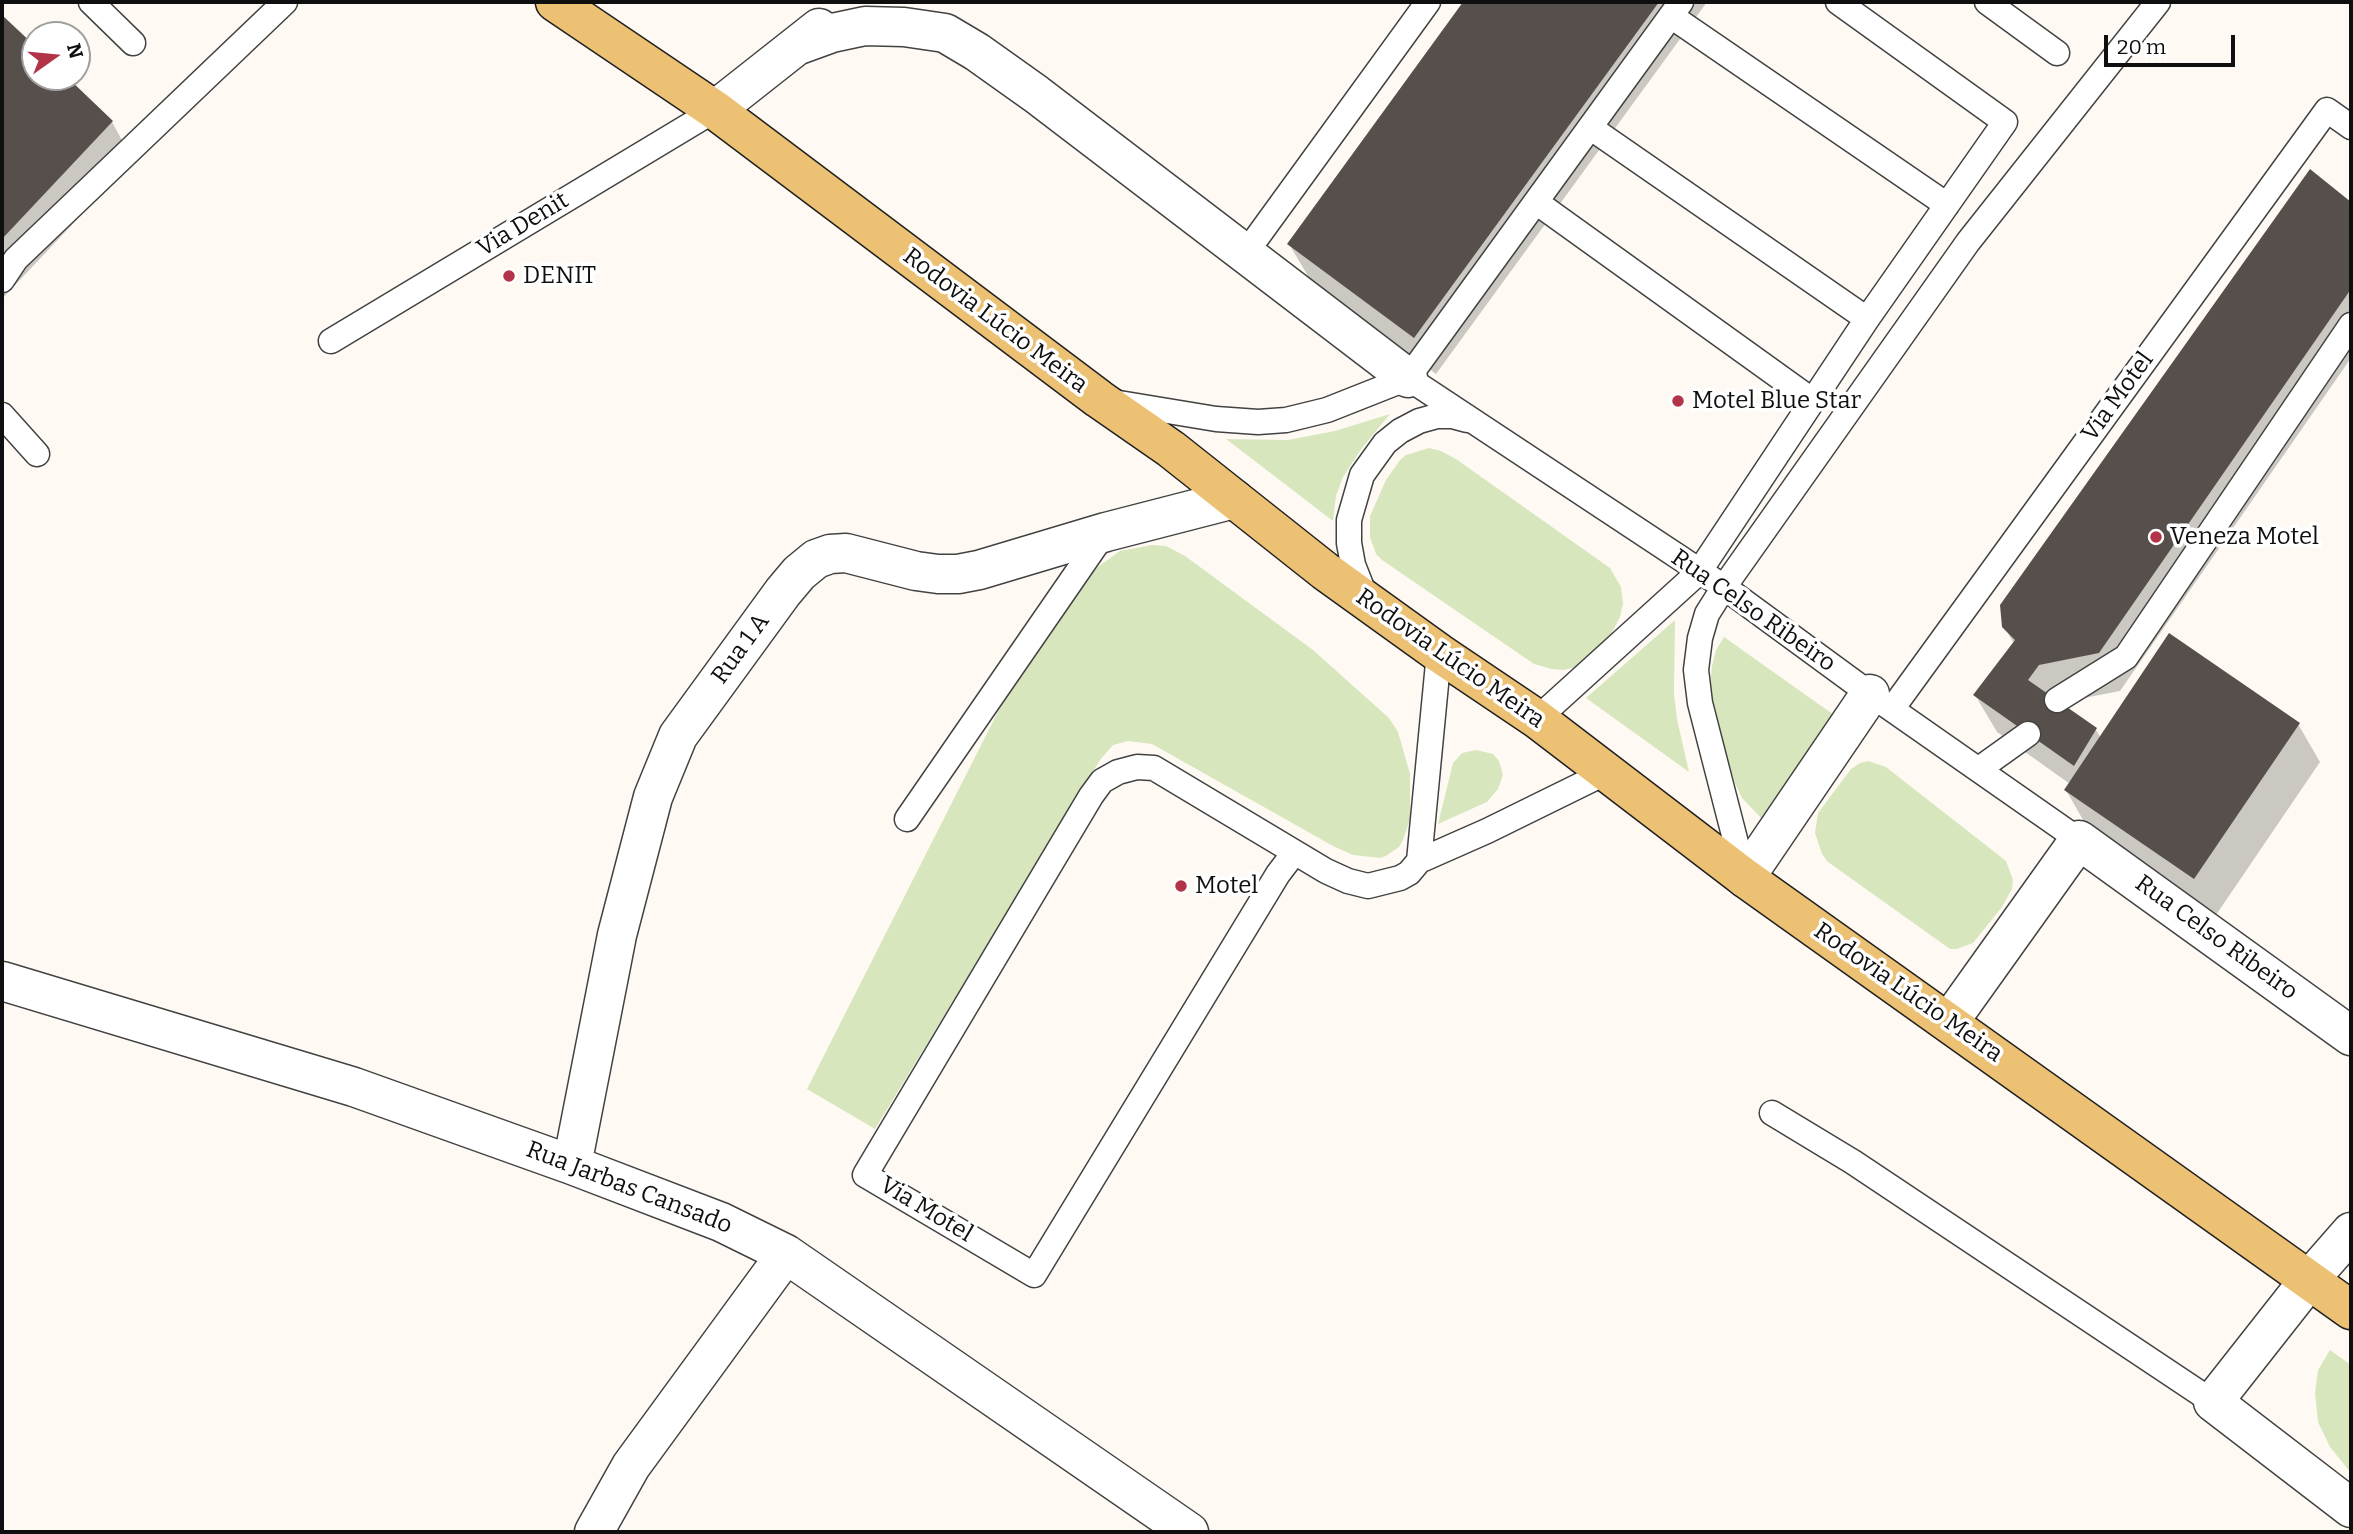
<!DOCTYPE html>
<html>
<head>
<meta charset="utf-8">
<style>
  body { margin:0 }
  #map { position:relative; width:2353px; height:1534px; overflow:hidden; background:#fefaf3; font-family:Bitter,serif }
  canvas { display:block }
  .frame { position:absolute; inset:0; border:4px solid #0f0f0f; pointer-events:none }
  .north { position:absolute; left:21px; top:21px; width:70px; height:70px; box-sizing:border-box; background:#fff; border:2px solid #9f9f9f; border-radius:50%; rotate:75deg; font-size:19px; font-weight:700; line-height:28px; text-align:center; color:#0f0f0f }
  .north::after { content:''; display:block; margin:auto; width:24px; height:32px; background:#b33349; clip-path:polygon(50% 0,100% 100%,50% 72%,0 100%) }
  .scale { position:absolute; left:2104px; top:35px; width:131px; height:32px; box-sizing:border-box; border:4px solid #0f0f0f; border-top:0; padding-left:9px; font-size:21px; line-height:24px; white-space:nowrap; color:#0f0f0f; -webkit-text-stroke:5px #fff; paint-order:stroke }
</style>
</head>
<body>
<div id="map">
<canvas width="2353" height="1534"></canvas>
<div class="frame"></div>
<div class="north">N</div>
<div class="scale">20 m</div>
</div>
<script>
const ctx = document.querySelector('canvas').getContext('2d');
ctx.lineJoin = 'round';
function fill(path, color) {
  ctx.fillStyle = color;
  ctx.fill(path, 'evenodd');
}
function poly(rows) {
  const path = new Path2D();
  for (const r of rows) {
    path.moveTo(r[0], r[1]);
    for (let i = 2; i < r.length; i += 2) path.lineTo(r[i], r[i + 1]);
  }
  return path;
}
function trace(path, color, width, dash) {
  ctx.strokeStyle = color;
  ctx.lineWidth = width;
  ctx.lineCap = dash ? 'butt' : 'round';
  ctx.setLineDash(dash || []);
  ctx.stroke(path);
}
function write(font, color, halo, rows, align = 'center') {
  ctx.font = font + ' Bitter,serif';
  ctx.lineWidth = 7;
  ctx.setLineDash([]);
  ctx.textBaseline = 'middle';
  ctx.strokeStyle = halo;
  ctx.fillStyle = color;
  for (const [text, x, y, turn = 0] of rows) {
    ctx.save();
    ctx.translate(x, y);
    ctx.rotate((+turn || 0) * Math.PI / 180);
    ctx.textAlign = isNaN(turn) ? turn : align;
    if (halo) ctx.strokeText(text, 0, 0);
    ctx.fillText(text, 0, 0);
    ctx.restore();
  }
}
fill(poly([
  [1390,414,1362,448,1343,477,1336,496,1333,521,1226,439,1288,440,1335,431],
  [1429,448,1441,451,1456,459,1610,568,1621,587,1623,604,1620,617,1606,644,1576,667,1564,670,1552,669,1534,664,1382,560,1376,554,1370,537,1370,516,1386,480,1400,460,1406,455],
  [1152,545,1166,546,1185,556,1313,650,1389,718,1398,732,1410,774,1410,819,1403,840,1399,847,1386,856,1380,858,1353,855,1333,846,1152,744,1128,741,1113,745,1100,760,875,1129,807,1089,1015,678,1090,575,1099,566,1120,551],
  [1675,620,1674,694,1677,719,1689,772,1586,698],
  [1724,637,1834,715,1762,819,1742,798,1734,781,1714,712,1710,686,1712,666,1716,650],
  [1476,750,1493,754,1499,761,1503,775,1498,789,1487,802,1438,824,1453,763,1462,753],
  [1868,761,1886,767,2006,861,2013,880,2012,889,2002,907,1973,943,1957,949,1950,949,1828,862,1822,854,1815,833,1818,813,1851,769,1860,763],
  [2330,1350,2351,1365,2351,1473,2330,1447,2318,1422,2315,1393,2318,1370]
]), '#d8e6be');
fill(poly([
  [1465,2,1707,2,1436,374,1311,281,1289,244],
  [2,17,35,49,35,77,64,77,112,122,133,160,2,299],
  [2310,172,2351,205,2351,358,2120,691,2058,703,2096,730,2101,738,2298,724,2320,762,2216,915,2087,827,2066,790,2070,784,1997,732,1975,695,2014,644,2004,626]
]), '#0003');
fill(poly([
  [1463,2,1659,2,1414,338,1287,244],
  [2,15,35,46,35,77,67,77,113,121,2,239],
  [2310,169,2351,202,2351,289,2099,653,2039,665,2028,680,2097,728,2074,766,1973,695,2015,640,2002,627,2000,605],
  [2169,633,2300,723,2194,879,2064,790]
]), '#574f4c');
const service = poly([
  [91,2,133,43],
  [1987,2,2057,53],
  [1671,16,1947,205],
  [1591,128,1867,319],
  [1536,202,1813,401],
  [1245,254,1428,2],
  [2,280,16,259,285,2],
  [331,341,715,110],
  [1408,378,1724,587,1870,694,2079,840],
  [1408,378,1681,2],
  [1113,402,1216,419,1258,422,1286,420,1327,410,1408,378],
  [2,415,37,454],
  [1366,598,1353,565,1349,543,1349,520,1362,475,1385,443,1400,431,1419,421,1437,416,1452,416,1467,420],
  [2057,700,2126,657,2351,325],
  [1892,709,2327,110,2351,127],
  [1537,719,1699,572,1867,319,2005,122,1838,2],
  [1979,769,2028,734],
  [907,819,1105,532],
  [1294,853,1278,874,1034,1275,865,1175,1091,796,1102,781,1118,772,1137,767,1154,768,1326,871,1348,881,1368,886,1400,878,1409,873,1419,861,1487,831,1607,772],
  [1419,861,1439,653],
  [1745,878,1700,703,1696,670,1700,638,1707,614,1724,587,1968,242,2158,2],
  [1772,1113,1853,1162,2213,1402]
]);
const minor = poly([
  [799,45,832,33,865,26,904,27,945,33,977,52,1036,94,1408,378],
  [715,110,819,28],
  [1745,878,1870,694],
  [2,981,354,1087,572,1165,721,1222,786,1254,1189,1532],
  [1949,1022,2079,840,2351,1036],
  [572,1165,617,935,653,797,678,736,783,592,799,573,816,559,830,554,846,553,916,571,938,574,958,574,979,570,1106,532,1234,499],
  [2351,1232,2309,1280,2213,1402,2351,1508],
  [594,1532,631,1466,786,1254]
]);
const primary = poly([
  [555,2,715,110,1099,399,1171,449,1325,571,1439,653,1537,719,1745,878,2351,1310]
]);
trace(service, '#424242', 27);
trace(minor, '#424242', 41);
trace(primary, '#202020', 41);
trace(service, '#fff', 24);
trace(minor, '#fff', 38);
trace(primary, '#ecc174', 38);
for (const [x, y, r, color] of [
  [509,276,7,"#b33349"],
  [1678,401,7,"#b33349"],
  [2156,537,7,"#b33349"],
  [1181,886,7,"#b33349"]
]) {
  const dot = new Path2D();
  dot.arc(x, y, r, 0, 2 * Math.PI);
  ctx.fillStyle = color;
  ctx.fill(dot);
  trace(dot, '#fff', 2.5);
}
write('24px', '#0f0f0f', '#fff', [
  ["Via Denit",523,225,-31],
  ["Rodovia Lúcio Meira",995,321,37],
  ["Via Motel",2118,397,-54],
  ["Rua Celso Ribeiro",1753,611,35],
  ["Rua 1 A",741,649,-54],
  ["Rodovia Lúcio Meira",1450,659,35],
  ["Rua Celso Ribeiro",2216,938,36],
  ["Rodovia Lúcio Meira",1908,993,35],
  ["Rua Jarbas Cansado",629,1188,21],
  ["Via Motel",926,1210,31]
]);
write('24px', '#0f0f0f', '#fff', [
  ["DENIT",523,276],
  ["Motel Blue Star",1692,401],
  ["Veneza Motel",2170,537],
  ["Motel",1195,886]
], 'left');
</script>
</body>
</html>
